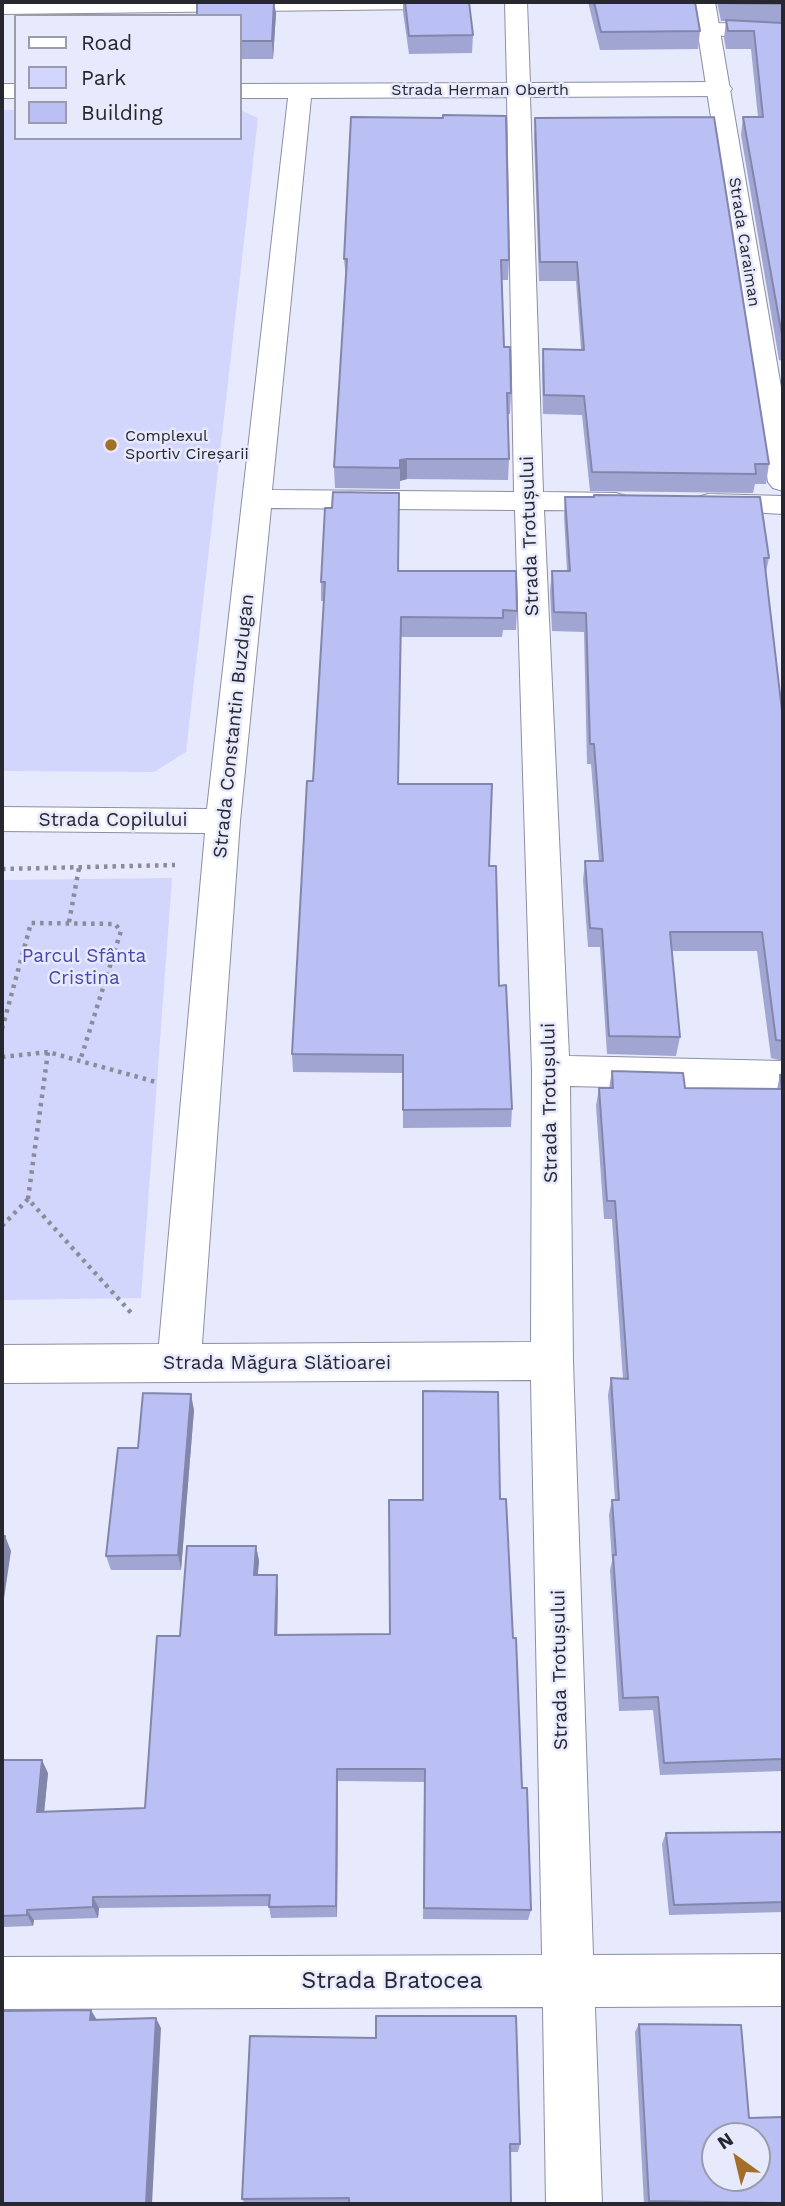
<!DOCTYPE html>
<html>
<head>
<meta charset="utf-8">
<style>
  body { margin:0 }
  #map { position:relative; width:785px; height:2206px; overflow:hidden; background:#e7e9fd; font-family:"Work Sans",sans-serif }
  canvas { display:block }
  .frame { position:absolute; inset:0; border:4px solid #27272f; pointer-events:none }
  .legend { position:absolute; left:14px; top:14px; width:228px; height:126px; box-sizing:border-box; background:#e7e9fd; border:2px solid #9a9bab; margin:0; padding:9px 12px; list-style:none; font-size:21px; color:#27272f }
  .legend li { display:flex; align-items:center; gap:14px; height:35px }
  .legend b { width:35px; border:2px solid #9a9bab }
  .north { position:absolute; left:701px; top:2122px; width:70px; height:70px; box-sizing:border-box; background:#e7e9fd; border:2px solid #9a9bab; border-radius:50%; rotate:326deg; font-size:19px; font-weight:700; line-height:28px; text-align:center; color:#27272f }
  .north::after { content:''; display:block; margin:auto; width:24px; height:32px; background:#a36f27; clip-path:polygon(50% 0,100% 100%,50% 72%,0 100%) }
</style>
</head>
<body>
<div id="map">
<canvas width="785" height="2206"></canvas>
<div class="frame"></div>
<ul class="legend">
<li><b style="height:9px;background:#fff"></b>Road</li>
<li><b style="height:19px;background:#d2d6fd"></b>Park</li>
<li><b style="height:19px;background:#bbc0f4"></b>Building</li>
</ul>
<div class="north">N</div>
</div>
<script>
const ctx = document.querySelector('canvas').getContext('2d');
ctx.lineJoin = 'round';
function fill(path, color) {
  ctx.fillStyle = color;
  ctx.fill(path, 'evenodd');
}
function poly(rows) {
  const path = new Path2D();
  for (const r of rows) {
    path.moveTo(r[0], r[1]);
    for (let i = 2; i < r.length; i += 2) path.lineTo(r[i], r[i + 1]);
  }
  return path;
}
function trace(path, color, width, dash) {
  ctx.strokeStyle = color;
  ctx.lineWidth = width;
  ctx.lineCap = dash ? 'butt' : 'round';
  ctx.setLineDash(dash || []);
  ctx.stroke(path);
}
function write(font, color, halo, rows, align = 'center') {
  ctx.font = font + ' "Work Sans",sans-serif';
  ctx.lineWidth = 5;
  ctx.setLineDash([]);
  ctx.textBaseline = 'middle';
  ctx.strokeStyle = halo;
  ctx.fillStyle = color;
  for (const [text, x, y, turn = 0] of rows) {
    ctx.save();
    ctx.translate(x, y);
    ctx.rotate((+turn || 0) * Math.PI / 180);
    ctx.textAlign = isNaN(turn) ? turn : align;
    if (halo) ctx.strokeText(text, 0, 0);
    ctx.fillText(text, 0, 0);
    ctx.restore();
  }
}
fill(poly([
  [2,110,16,110,16,138,240,138,240,110,258,118,186,752,154,772,2,771],
  [172,878,141,1298,2,1300,2,880]
]), '#d2d6fd');
const minor = poly([
  [2,2,436,2,433,7,425,9,2,14,2,2],
  [505,2,527,2,530,83,720,82,728,84,732,89,728,94,720,96,530,97,543,492,616,493,626,496,631,502,626,508,616,511,544,510,569,1056,783,1061,783,1091,570,1086,573,1361,593,1955,783,1954,783,2006,595,2007,602,2204,546,2204,543,2007,2,2009,2,1957,542,1955,531,1380,2,1383,2,1345,159,1344,205,833,2,831,2,807,207,809,288,98,240,98,240,84,507,83,505,2],
  [507,97,514,492,272,490,311,98,507,97],
  [271,508,515,510,532,1071,531,1342,202,1344,240,821,271,508],
  [710,23,783,24,783,38,702,35,699,30,702,25,710,23],
  [2,84,16,84,16,98,2,98,2,84],
  [708,494,783,496,783,514,698,509,693,503,698,497,708,494]
]);
const tertiary = poly([
  [693,2,715,2,783,399,783,491,773,488,768,482,693,2]
]);
trace(minor, '#8d8fa1', 2);
trace(tertiary, '#8d8fa1', 2);
trace(poly([
  [2,869,175,865],
  [69,922,79,868],
  [2,1029,31,923,115,924,121,931,80,1061],
  [2,1057,48,1052,156,1082],
  [28,1199,48,1052],
  [2,1226,28,1199,134,1316]
]), '#8b8c9a', 4.5, [3.5, 5]);
fill(minor, '#fff');
fill(tertiary, '#fff');
fill(poly([
  [403,2,469,2,473,35,472,53,409,54,403,12],
  [588,2,695,2,700,31,698,49,600,50],
  [717,2,783,2,783,361,779,360,741,135,743,117,758,117,751,49,726,49,724,38,726,21,721,21],
  [276,13,273,59,240,59,240,16],
  [535,118,769,464,766,484,755,484,753,493,590,491,582,415,543,414,542,368,543,349,581,349,576,281,539,281,534,137],
  [344,259,509,260,508,280,502,280,504,347,511,393,510,414,508,414,509,459,508,480,407,479,400,481,400,489,335,488,334,467,346,280],
  [565,497,769,558,766,572,782,711,783,711,783,1061,771,1058,757,951,672,951,680,1037,676,1056,607,1054,600,947,588,947,583,880,585,861,599,861,591,764,587,764,584,632,552,631,550,591,552,571,567,571,564,516],
  [398,571,517,611,516,630,503,630,502,637,401,637,398,784,489,866,499,986,512,1109,511,1127,403,1128,403,1073,293,1072,292,1054,313,781,324,601,321,601,321,582],
  [612,1071,685,1088,777,1089,780,1075,783,1074,783,1771,660,1775,653,1710,619,1711,610,1570,612,1561,609,1515,612,1500,615,1500,608,1395,611,1378,623,1379,612,1219,604,1219,596,1106,599,1088,609,1088],
  [194,1410,181,1570,111,1570,106,1556],
  [500,1499,531,1910,528,1920,423,1919,424,1782,338,1781,337,1917,271,1918,269,1906,99,1908,98,1918,34,1920,33,1926,2,1927,2,1760,48,1773,44,1812,145,1808,180,1636,256,1546,259,1561,258,1575,278,1590,277,1635,390,1634],
  [783,1832,783,1912,669,1915,662,1844,666,1833],
  [639,2024,749,2118,783,2117,783,2204,644,2204,635,2032],
  [250,2036,520,2144,518,2152,510,2152,511,2204,245,2204,242,2199]
]), '#a1a5d2');
fill(poly([
  [274,2,276,13,273,59,272,41],
  [407,459,407,479,400,481,400,460],
  [191,1394,194,1410,181,1570,178,1555],
  [5,1536,11,1551,2,1612,2,1555],
  [256,1546,259,1561,256,1590,254,1575],
  [277,1575,278,1590,277,1649,275,1635],
  [42,1760,48,1773,43,1824,37,1812],
  [337,1769,338,1781,337,1917,336,1906],
  [93,1897,99,1908,98,1918,93,1907],
  [27,1910,34,1920,33,1926,27,1915],
  [91,2010,97,2020,90,2020],
  [156,2018,161,2028,152,2204,146,2204]
]), '#8386ab');
const building = poly([
  [197,2,274,2,272,41,240,41,240,16,197,16,197,2],
  [405,2,469,2,473,35,409,36,405,2],
  [594,2,695,2,700,31,601,32,594,2],
  [723,2,783,2,783,4,723,3,723,2],
  [726,20,783,23,783,341,743,117,763,117,754,31,728,31,726,20],
  [443,115,506,116,509,260,501,260,504,347,510,347,511,393,507,393,509,459,407,459,400,460,400,468,334,467,347,259,344,259,351,117,443,118,443,115],
  [714,117,769,464,755,464,756,474,592,472,584,396,544,395,543,349,584,350,577,262,540,262,535,118,714,117],
  [333,492,399,493,398,571,516,571,517,611,503,610,503,618,401,617,398,784,492,784,489,866,496,866,499,986,506,985,512,1109,403,1110,403,1055,292,1054,307,781,313,781,325,582,321,582,325,508,332,508,333,492],
  [594,495,760,497,769,558,764,558,782,711,783,711,783,1041,776,1040,762,932,670,932,680,1037,609,1036,602,929,590,928,585,861,603,861,594,744,590,744,586,613,554,612,552,571,570,571,565,497,594,497,594,495],
  [612,1071,683,1073,685,1088,782,1089,780,1075,783,1074,783,1759,664,1763,658,1697,623,1698,613,1555,616,1555,612,1500,619,1500,611,1378,628,1379,615,1201,607,1201,599,1088,613,1088,612,1071],
  [423,1391,498,1392,500,1499,506,1499,513,1638,516,1638,522,1788,527,1788,531,1910,424,1908,425,1769,337,1769,336,1906,269,1907,270,1895,93,1897,93,1907,27,1910,27,1915,2,1916,2,1760,42,1760,37,1812,145,1808,157,1636,180,1636,187,1546,256,1546,254,1575,277,1575,275,1635,390,1634,389,1500,423,1500,423,1391],
  [143,1393,191,1394,178,1555,106,1556,118,1448,138,1448,143,1393],
  [2,1536,5,1536,2,1555,2,1536],
  [783,1832,783,1902,674,1905,666,1833,783,1832],
  [91,2010,90,2020,156,2018,146,2204,2,2204,2,2011,91,2010],
  [376,2016,516,2016,520,2144,510,2144,511,2204,349,2204,349,2198,242,2199,250,2036,376,2038,376,2016],
  [639,2024,741,2025,749,2118,783,2117,783,2203,649,2201,639,2024],
  [715,2136,757,2136,757,2178,715,2178,715,2136]
]);
fill(building, '#bbc0f4');
trace(building, '#8386ab', 2);
for (const [x, y, r, color] of [
  [111,445,7,"#a36f27"]
]) {
  const dot = new Path2D();
  dot.arc(x, y, r, 0, 2 * Math.PI);
  ctx.fillStyle = color;
  ctx.fill(dot);
  trace(dot, '#e7e9fd', 2.5);
}
write('16px', '#27272f', '#e7e9fd', [
  ["Strada Herman Oberth",480,90],
  ["Strada Caraiman",744,242,81]
]);
write('16px', '#27272f', '#e7e9fd', [
  ["Complexul",125,436],
  ["Sportiv Cireșarii",125,454]
], 'left');
write('19px', '#27272f', '#e7e9fd', [
  ["Strada Trotușului",530,536,-92],
  ["Strada Constantin Buzdugan",234,726,-84],
  ["Strada Copilului",113,820],
  ["Strada Trotușului",550,1103,-91],
  ["Strada Măgura Slătioarei",277,1363],
  ["Strada Trotușului",560,1670,-91]
]);
write('19px', '#4c47a9', '#e7e9fd', [
  ["Parcul Sfânta",84,956],
  ["Cristina",84,978]
]);
write('23px', '#27272f', '#e7e9fd', [
  ["Strada Bratocea",392,1981]
]);
</script>
</body>
</html>
